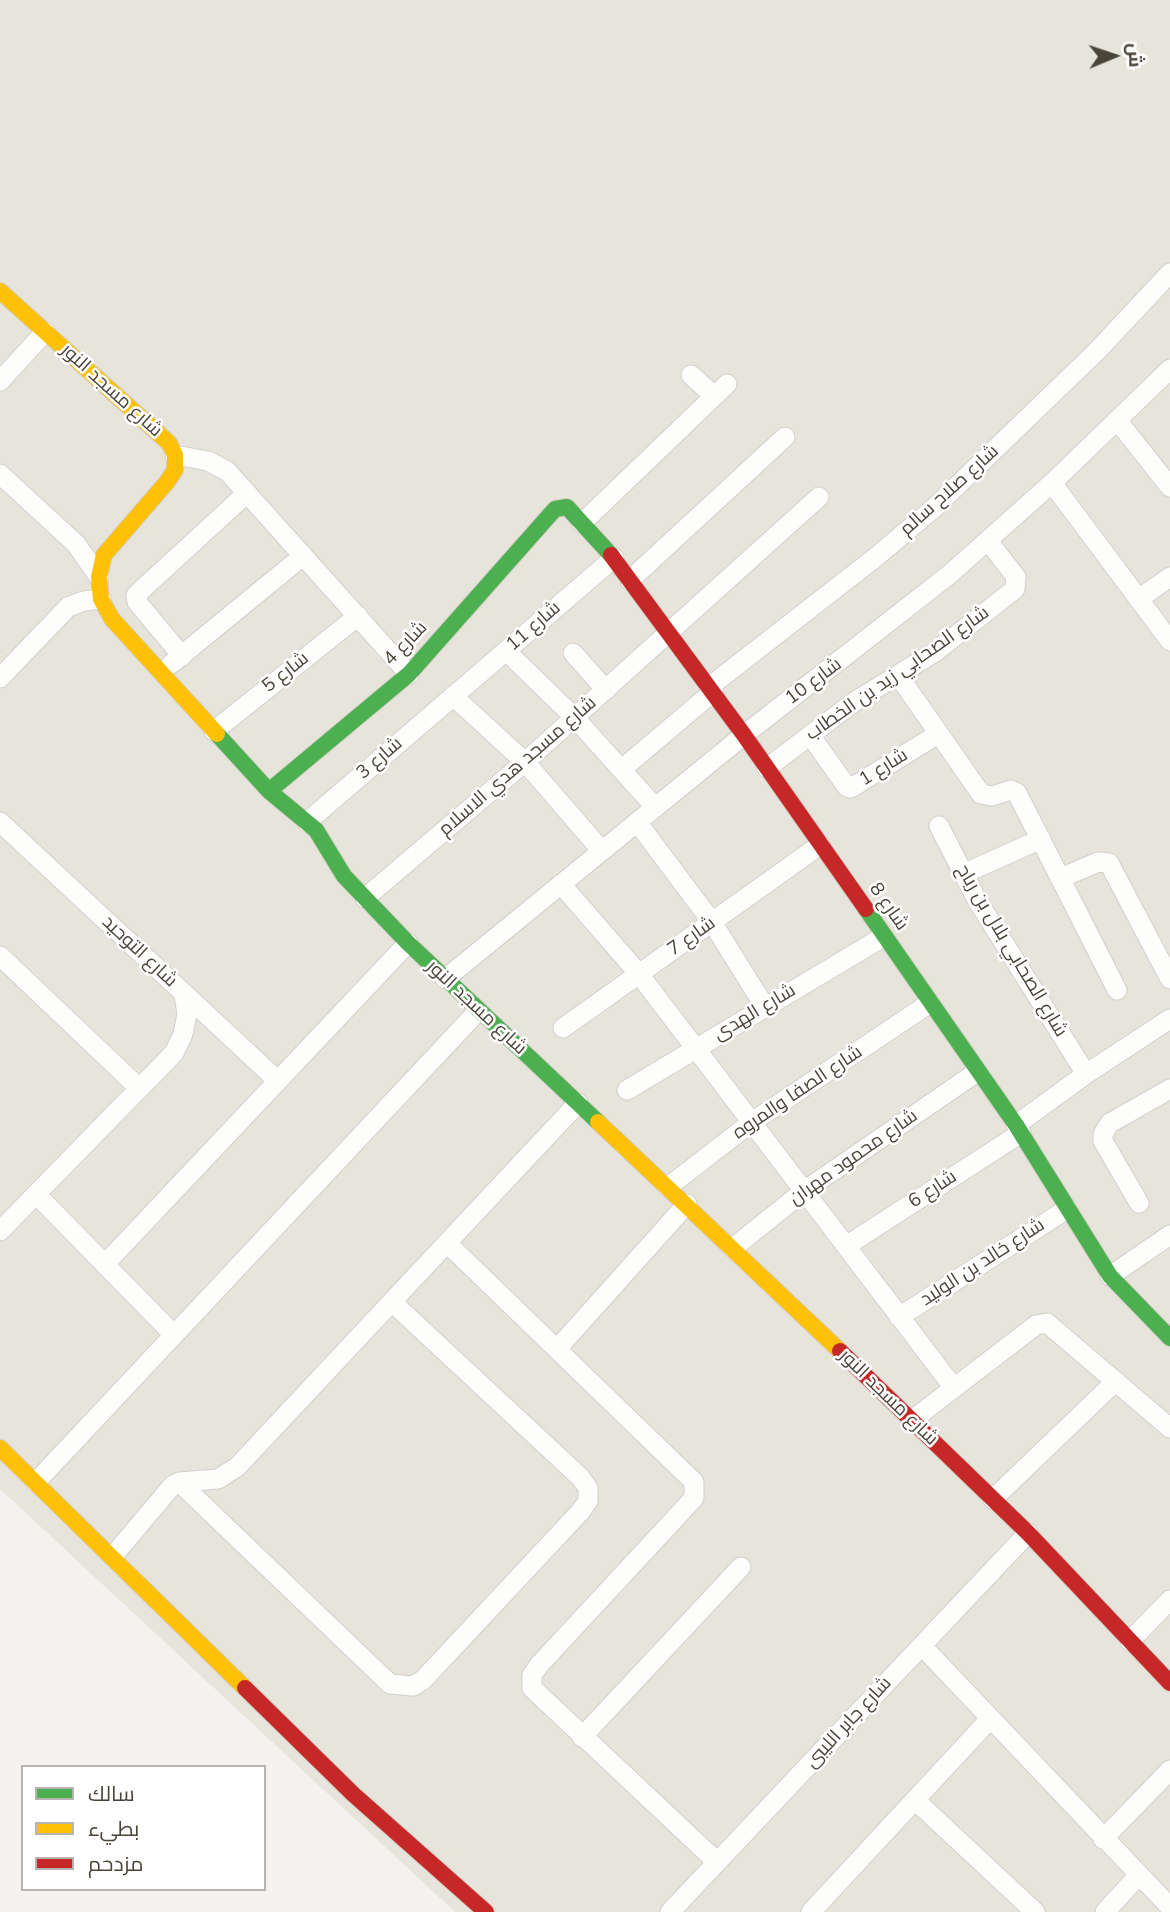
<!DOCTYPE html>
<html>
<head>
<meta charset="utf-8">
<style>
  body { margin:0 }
  #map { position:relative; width:1170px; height:1912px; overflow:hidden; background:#f4f2ee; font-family:"Nunito Sans",Cairo,sans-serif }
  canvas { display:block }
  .legend { position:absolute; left:21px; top:1765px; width:245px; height:126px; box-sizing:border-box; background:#fff; border:2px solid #b7b4b0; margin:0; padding:9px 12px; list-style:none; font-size:21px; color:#4b4439 }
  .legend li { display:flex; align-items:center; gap:14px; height:35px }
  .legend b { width:35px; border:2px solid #b7b4b0 }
  .north { position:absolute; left:1079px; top:21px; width:70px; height:70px; -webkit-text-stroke:5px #fff; paint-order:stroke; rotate:88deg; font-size:19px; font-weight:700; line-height:28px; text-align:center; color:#4b4439 }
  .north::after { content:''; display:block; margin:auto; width:24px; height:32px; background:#4b4439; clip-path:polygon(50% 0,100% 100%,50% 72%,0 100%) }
</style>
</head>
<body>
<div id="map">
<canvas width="1170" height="1912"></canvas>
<ul class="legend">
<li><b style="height:9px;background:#4caf50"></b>سالك</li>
<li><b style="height:9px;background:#ffc107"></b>بطيء</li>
<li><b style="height:9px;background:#c62828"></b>مزدحم</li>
</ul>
<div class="north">ش</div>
</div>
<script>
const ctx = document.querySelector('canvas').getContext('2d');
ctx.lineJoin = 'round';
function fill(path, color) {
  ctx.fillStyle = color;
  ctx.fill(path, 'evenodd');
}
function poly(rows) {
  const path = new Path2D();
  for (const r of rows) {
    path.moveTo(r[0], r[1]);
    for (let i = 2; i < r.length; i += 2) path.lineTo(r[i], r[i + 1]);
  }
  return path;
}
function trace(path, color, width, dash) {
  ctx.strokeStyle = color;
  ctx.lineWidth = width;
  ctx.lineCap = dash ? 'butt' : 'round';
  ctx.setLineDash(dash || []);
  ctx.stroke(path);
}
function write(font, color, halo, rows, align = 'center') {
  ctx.font = font + ' "Nunito Sans",Cairo,sans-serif';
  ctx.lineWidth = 5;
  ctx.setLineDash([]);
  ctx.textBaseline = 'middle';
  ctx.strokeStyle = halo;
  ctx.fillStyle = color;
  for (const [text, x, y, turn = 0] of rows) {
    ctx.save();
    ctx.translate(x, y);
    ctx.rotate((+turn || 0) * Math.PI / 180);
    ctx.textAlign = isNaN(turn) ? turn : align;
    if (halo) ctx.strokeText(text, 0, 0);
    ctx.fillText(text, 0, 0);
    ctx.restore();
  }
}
fill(poly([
  [0,0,1170,0,1170,1912,455,1912,0,1489]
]), '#e7e4dc');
const street = poly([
  [691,375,714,396],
  [0,381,45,332],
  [1117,420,1170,487],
  [175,455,208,461,227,471,409,674],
  [0,474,76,544,99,577],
  [1052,483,1170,641],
  [582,523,727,384],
  [630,580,785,437],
  [1140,598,1170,577],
  [506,651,575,718,655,807],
  [573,653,606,690],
  [182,656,137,602,136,595,247,493],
  [171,664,303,556],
  [898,675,981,794,992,796,1011,790,1017,793,1117,990],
  [0,678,68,607,84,601,101,599],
  [709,687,876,557,934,508,1097,351,1170,273],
  [453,696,525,762,602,851],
  [214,731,358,616],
  [810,735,847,787,851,788,938,734],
  [767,768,854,702,935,652,1015,589,1016,577,988,541],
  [622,769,713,692],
  [0,822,278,1081],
  [307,822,614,558],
  [637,822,712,922,765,1007],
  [939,826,977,900,1086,1074],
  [963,874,1041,839],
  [1061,878,1098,862,1109,863,1170,979],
  [561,884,639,974,954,1388],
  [365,898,525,762,819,497],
  [0,956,139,1088],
  [445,979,744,735,950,574,1052,483,1170,369],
  [563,1028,820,845],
  [627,1090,883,937],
  [1016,1125,1086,1074,1170,1019],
  [668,1187,752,1122,930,1003],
  [36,1194,174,1335],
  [1139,1203,1103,1141,1103,1134,1110,1123,1170,1089],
  [0,1231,174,1053,183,1034,187,1014,184,994],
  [447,1243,694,1482,694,1498,540,1664,532,1675,532,1688,717,1862],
  [846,1246,1021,1133],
  [733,1248,804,1191,977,1072],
  [105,1264,408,943],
  [1110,1276,1170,1235],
  [899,1317,1067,1209],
  [557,1349,687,1204],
  [911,1421,1036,1325,1047,1323,1170,1428],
  [36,1482,478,1011],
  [179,1482,390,1684,413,1686,423,1680,580,1512,588,1501,588,1488,580,1477,392,1302],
  [993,1499,1116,1381],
  [113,1556,172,1486,179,1482,218,1479,237,1467,578,1103],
  [1130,1641,1170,1600],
  [922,1646,1170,1907],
  [582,1737,741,1567],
  [915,1800,1035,1912],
  [1103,1839,1170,1770],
  [670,1912,1028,1533],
  [811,1912,990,1719],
  [1105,1912,1138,1876]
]);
const fast = poly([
  [217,734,269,791,316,830,344,876,408,943,598,1122],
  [269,791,409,674,555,509,567,507,611,555],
  [866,909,1016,1125,1110,1276,1170,1338]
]);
const slow = poly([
  [0,291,169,443,175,455,175,470,167,482,104,555,99,577,101,599,112,619,217,734],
  [598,1122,840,1351],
  [0,1448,245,1688]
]);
const jam = poly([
  [611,555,744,735,866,909],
  [840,1351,1028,1533,1170,1683],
  [245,1688,353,1794,486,1912]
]);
trace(street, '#d2d0cb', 21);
trace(fast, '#d3cfc5', 18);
trace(slow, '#d3cfc5', 18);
trace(jam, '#d3cfc5', 18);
trace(street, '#fdfdfc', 19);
trace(fast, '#4caf50', 16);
trace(slow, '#ffc107', 16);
trace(jam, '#c62828', 16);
write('19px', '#4b4439', '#fff', [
  ["شارع مسجد النور",111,391,42],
  ["شارع صلاح سالم",950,491,-42],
  ["شارع 11",534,627,-41],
  ["شارع 4",406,644,-46],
  ["شارع 5",286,673,-38],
  ["شارع الصحابي زيد بن الخطاب",898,674,-35],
  ["شارع 10",814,682,-37],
  ["شارع 3",380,759,-41],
  ["شارع مسجد هدي الاسلام",518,767,-41],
  ["شارع 1",884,768,-32],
  ["شارع 8",888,907,55],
  ["شارع 7",692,937,-35],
  ["شارع الصحابي بلال بن رباح",1011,951,59],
  ["شارع التوحيد",139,952,43],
  ["شارع مسجد النور",476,1008,43],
  ["شارع الهدى",755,1013,-31],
  ["شارع الصفا والمروه",798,1093,-34],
  ["شارع محمود مهران",854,1158,-35],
  ["شارع 6",933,1190,-33],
  ["شارع خالد بن الوليد",983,1263,-33],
  ["شارع مسجد النور",888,1398,44],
  ["شارع جابر الليبى",849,1723,-47]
]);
</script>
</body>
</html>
